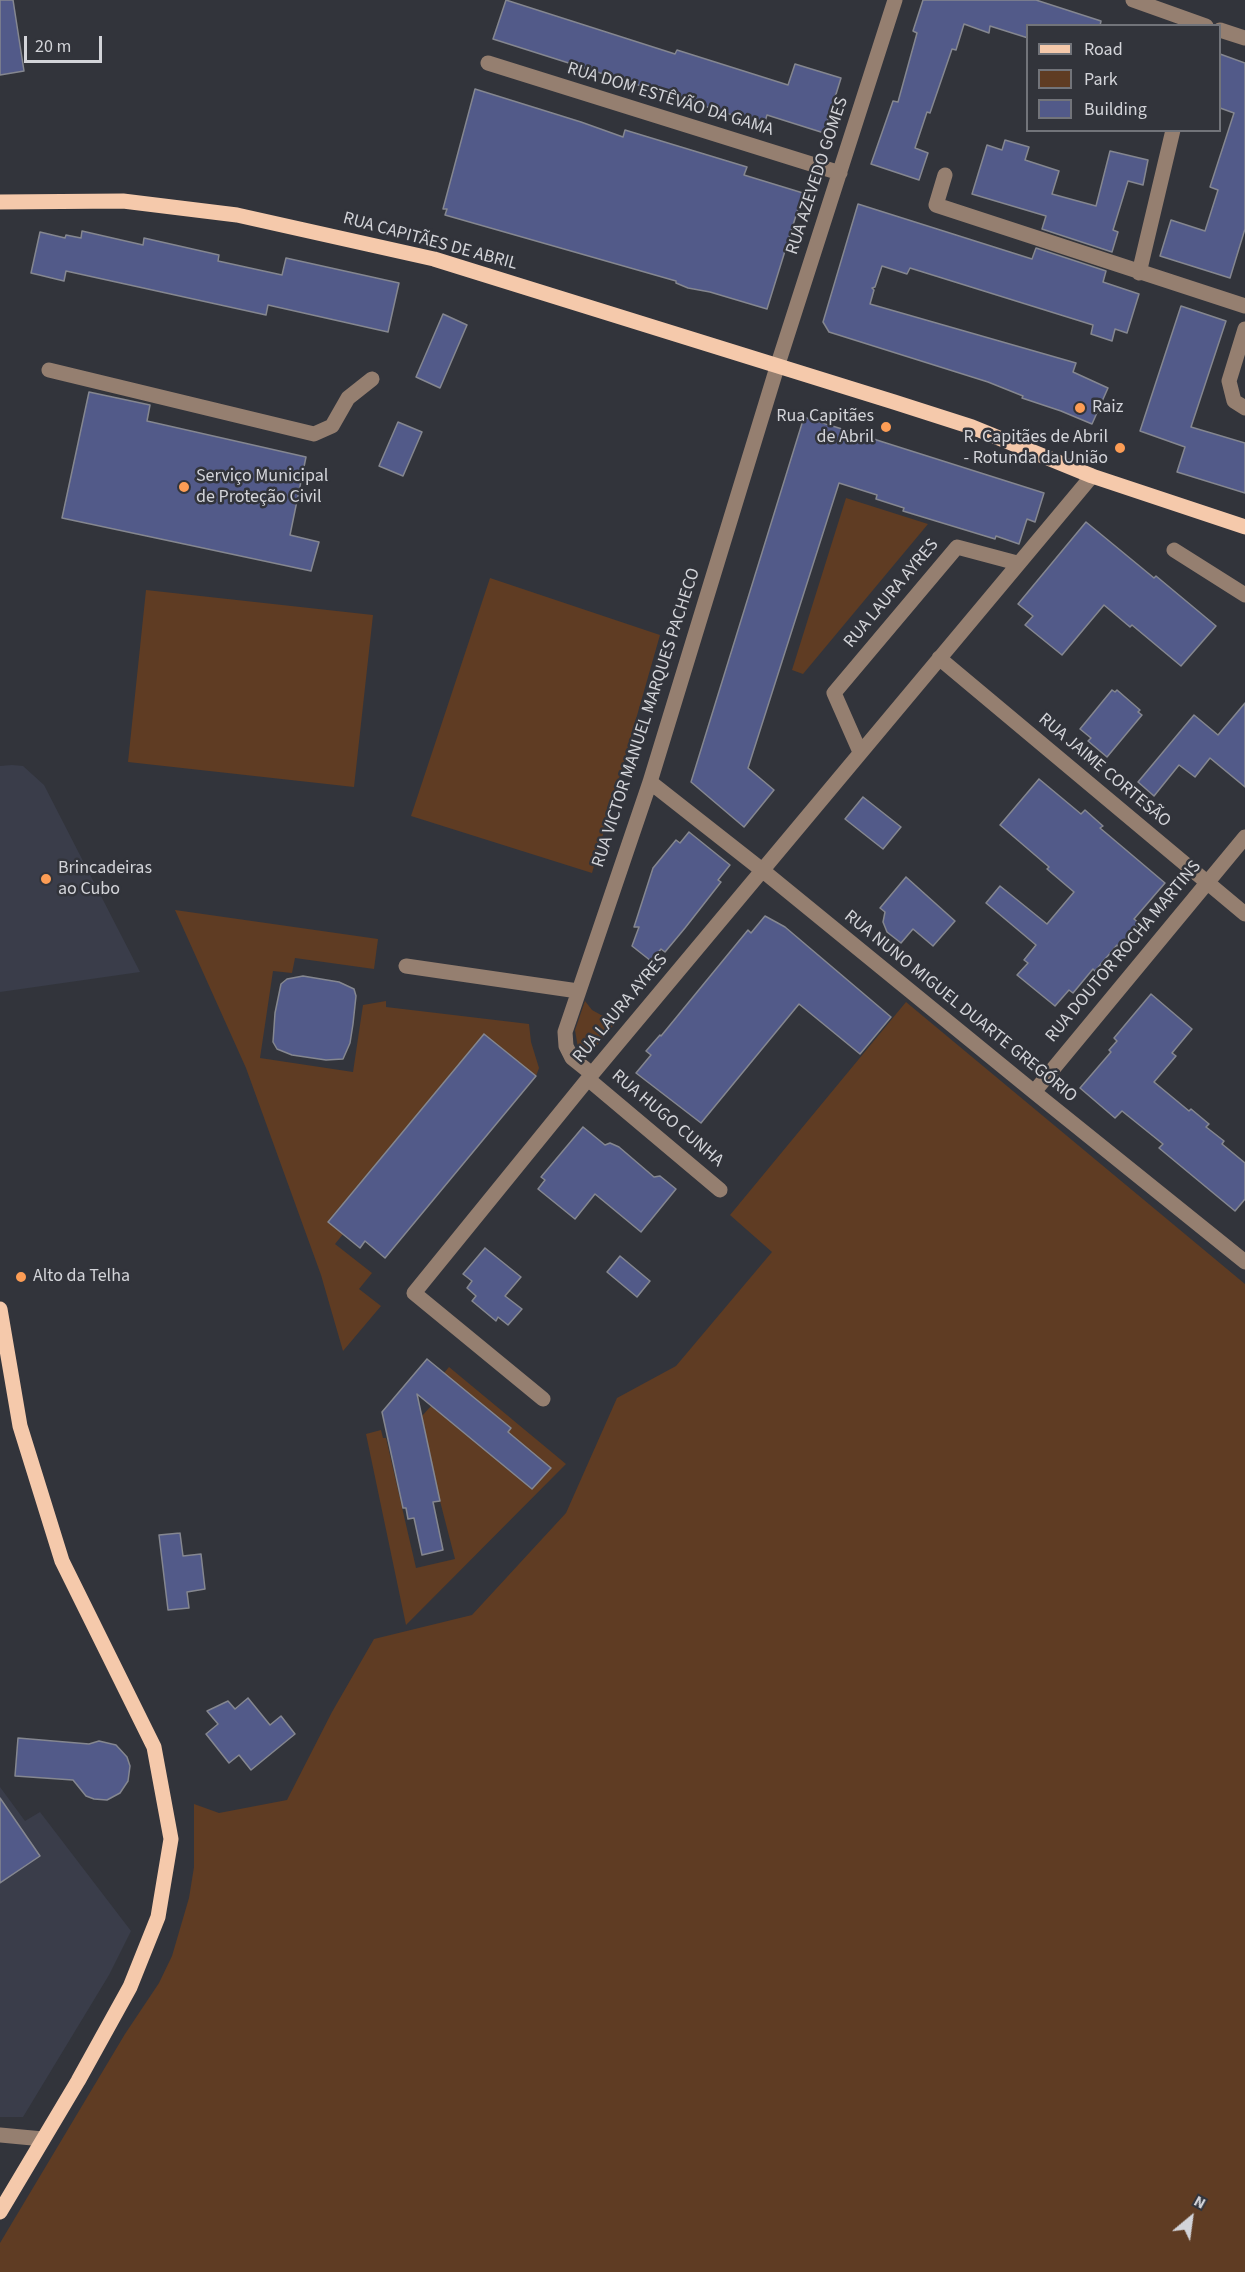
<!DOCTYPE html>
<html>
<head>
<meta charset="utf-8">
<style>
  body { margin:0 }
  #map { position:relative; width:1245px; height:2272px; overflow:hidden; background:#32343b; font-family:"Source Sans 3",sans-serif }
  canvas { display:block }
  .legend { position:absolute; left:1026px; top:24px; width:195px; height:108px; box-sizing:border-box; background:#32343b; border:2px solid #72747a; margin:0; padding:8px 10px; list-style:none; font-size:18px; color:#d3d4d9 }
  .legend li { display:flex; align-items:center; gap:12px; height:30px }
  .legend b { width:30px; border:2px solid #72747a }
  .north { position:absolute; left:1161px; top:2188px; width:60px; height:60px; -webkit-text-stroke:4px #32343b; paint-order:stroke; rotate:29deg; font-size:16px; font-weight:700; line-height:24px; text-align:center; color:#d3d4d9 }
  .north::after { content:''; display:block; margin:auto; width:21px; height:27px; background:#d3d4d9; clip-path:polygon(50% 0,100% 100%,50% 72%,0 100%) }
  .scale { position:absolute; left:24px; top:36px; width:78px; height:27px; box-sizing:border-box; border:3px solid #d3d4d9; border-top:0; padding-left:8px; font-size:18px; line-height:21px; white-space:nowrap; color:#d3d4d9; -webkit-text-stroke:4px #32343b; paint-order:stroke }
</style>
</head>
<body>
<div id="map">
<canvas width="1245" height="2272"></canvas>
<ul class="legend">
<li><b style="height:8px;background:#f5c9ab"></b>Road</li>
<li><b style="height:16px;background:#5f3c23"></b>Park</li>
<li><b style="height:16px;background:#525a89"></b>Building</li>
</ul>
<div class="north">N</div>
<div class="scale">20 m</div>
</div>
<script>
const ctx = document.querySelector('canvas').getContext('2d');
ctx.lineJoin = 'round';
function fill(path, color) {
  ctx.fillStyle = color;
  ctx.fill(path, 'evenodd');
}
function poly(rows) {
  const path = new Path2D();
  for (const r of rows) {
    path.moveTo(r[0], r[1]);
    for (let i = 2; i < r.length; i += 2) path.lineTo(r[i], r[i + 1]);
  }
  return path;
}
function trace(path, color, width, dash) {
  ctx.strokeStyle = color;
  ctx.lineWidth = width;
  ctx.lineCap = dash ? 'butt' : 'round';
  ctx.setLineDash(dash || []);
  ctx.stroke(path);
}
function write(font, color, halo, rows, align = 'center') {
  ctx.font = font + ' "Source Sans 3",sans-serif';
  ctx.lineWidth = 5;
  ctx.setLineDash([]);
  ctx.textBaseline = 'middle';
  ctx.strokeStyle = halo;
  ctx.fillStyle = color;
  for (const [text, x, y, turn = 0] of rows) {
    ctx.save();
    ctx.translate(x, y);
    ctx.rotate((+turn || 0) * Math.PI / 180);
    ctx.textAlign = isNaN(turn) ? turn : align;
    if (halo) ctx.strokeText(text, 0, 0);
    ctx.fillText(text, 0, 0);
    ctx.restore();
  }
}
fill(poly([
  [12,765,23,766,44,785,140,972,0,992,0,766],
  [0,1787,25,1821,40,1812,131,1931,109,1975,23,2117,0,2117]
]), '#3a3d4a');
fill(poly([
  [846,498,928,524,803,674,792,670],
  [490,578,660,635,592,873,411,816],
  [146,590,373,615,354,787,128,762],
  [175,910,378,939,374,969,295,958,292,973,273,971,260,1058,353,1072,363,1005,386,1001,386,1007,529,1024,531,1042,539,1068,536,1076,484,1034,328,1221,343,1234,335,1244,372,1273,359,1289,381,1306,343,1351,321,1275,246,1068],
  [585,1001,592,1010,601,1015,617,1021,594,1049,585,1053,578,1048,575,1030],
  [906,1002,1245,1284,1245,2272,0,2272,0,2243,125,2034,159,1983,172,1956,189,1898,194,1867,194,1804,219,1813,287,1800,332,1712,374,1639,472,1615,566,1513,617,1398,676,1366,772,1252,730,1215],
  [449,1367,566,1464,406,1625,366,1434,381,1430,383,1438,386,1438,416,1568,455,1559,440,1501,422,1416,431,1406,532,1489,550,1468,508,1432,444,1373]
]), '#5f3c23');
const building = poly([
  [0,0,13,0,24,71,0,75,0,0],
  [506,0,675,54,677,50,788,85,795,64,841,78,824,133,767,115,764,125,493,39,506,0],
  [923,0,1036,0,1101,21,1100,26,1028,26,1028,38,990,26,989,33,964,24,956,50,952,49,930,113,927,112,915,148,928,153,919,180,871,164,893,101,898,102,917,33,913,31,923,0],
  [1220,54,1245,63,1245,229,1230,278,1160,256,1171,220,1205,231,1218,190,1210,187,1234,113,1220,108,1220,54],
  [475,89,581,122,623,137,625,130,747,167,744,175,803,193,767,309,710,292,688,288,676,283,676,281,445,215,447,209,443,209,475,89],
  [1005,140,1029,147,1025,160,1059,171,1052,194,1096,206,1110,151,1148,160,1143,185,1128,181,1113,230,1118,232,1112,252,1042,229,1046,216,972,194,987,145,1002,150,1005,140],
  [858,204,1032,259,1036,248,1106,271,1103,282,1139,294,1127,333,1115,329,1112,341,1091,334,1093,325,910,268,907,274,882,266,875,287,872,288,874,290,870,304,1076,363,1073,372,1108,388,1092,424,1061,411,1022,398,1023,396,988,382,829,332,823,322,858,204],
  [82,231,143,245,144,238,219,255,218,261,282,275,286,258,399,283,388,332,268,305,266,315,66,271,64,281,31,273,40,232,65,238,66,235,81,238,82,231],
  [1181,306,1226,321,1191,427,1245,443,1245,493,1177,472,1185,447,1140,431,1181,306],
  [443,314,467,325,440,388,416,377,443,314],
  [89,392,150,405,147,421,306,457,290,535,319,542,311,571,62,518,89,392],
  [804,417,1044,493,1035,522,1027,519,1019,544,996,536,995,539,903,511,904,508,876,499,877,495,839,483,748,768,774,790,744,827,691,782,804,417],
  [398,422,422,432,403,476,379,466,398,422],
  [1086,522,1154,578,1156,576,1216,626,1181,666,1132,625,1130,627,1104,605,1062,655,1025,625,1033,616,1018,604,1086,522],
  [1112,690,1115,692,1117,690,1140,710,1138,712,1142,715,1107,757,1088,741,1091,738,1080,729,1112,690],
  [1245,703,1245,787,1210,758,1195,777,1179,765,1154,796,1138,782,1194,715,1218,735,1245,703],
  [1039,779,1081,814,1085,810,1103,826,1100,828,1165,883,1134,919,1139,923,1119,947,1117,945,1095,971,1093,969,1073,993,1069,990,1055,1006,1017,975,1028,963,1024,960,1036,945,986,903,1000,886,1047,924,1074,892,1047,869,1049,867,1000,825,1039,779],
  [863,797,901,827,883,849,845,819,863,797],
  [689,832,730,865,718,880,721,882,685,928,665,952,661,949,651,961,632,946,639,927,634,927,653,868,676,840,680,843,689,832],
  [906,877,955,921,933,946,913,929,901,943,887,932,883,922,885,912,880,908,906,877],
  [765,916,785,927,891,1017,860,1054,799,1004,701,1123,636,1073,651,1055,646,1051,660,1035,661,1036,748,930,751,933,765,916],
  [303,976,339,982,354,989,356,996,353,1024,350,1043,343,1059,326,1060,292,1055,277,1049,273,1042,275,1013,281,984,287,979,303,976],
  [1151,994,1192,1029,1172,1053,1176,1056,1154,1082,1189,1111,1191,1109,1209,1124,1206,1127,1224,1141,1222,1144,1245,1163,1245,1199,1235,1211,1159,1148,1163,1144,1122,1111,1115,1118,1080,1088,1111,1052,1109,1050,1117,1041,1114,1038,1151,994],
  [484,1034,536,1076,385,1258,365,1241,360,1248,328,1222,484,1034],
  [583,1127,605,1145,610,1143,619,1147,654,1177,660,1176,676,1189,641,1232,595,1194,575,1219,538,1189,545,1180,541,1177,583,1127],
  [485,1248,521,1277,505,1296,522,1309,508,1325,498,1317,496,1321,472,1301,476,1296,467,1288,472,1281,463,1274,485,1248],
  [620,1256,650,1281,637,1297,607,1272,620,1256],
  [427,1359,511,1428,508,1432,551,1468,532,1489,417,1394,440,1501,433,1502,443,1550,422,1555,414,1518,408,1519,406,1508,403,1508,382,1412,427,1359],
  [180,1533,183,1556,201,1554,205,1589,187,1592,189,1608,168,1610,159,1535,180,1533],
  [248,1698,270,1725,281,1716,295,1734,251,1770,239,1755,229,1763,206,1734,218,1724,207,1711,228,1701,235,1709,248,1698],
  [18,1738,89,1744,99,1741,116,1745,127,1757,130,1766,128,1781,120,1793,107,1800,94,1799,86,1796,73,1780,15,1776,18,1738],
  [0,1798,40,1856,0,1883,0,1798]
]);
fill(building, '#525a89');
trace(building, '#858790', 1.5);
trace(poly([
  [1133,0,1206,26],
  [1220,30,1245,38],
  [488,63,840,173],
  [945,175,936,205,1245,306],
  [1139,273,1173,130],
  [1245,329,1229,381,1234,401,1245,408],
  [49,370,314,434,332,426,348,398,372,379],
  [1174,550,1245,595],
  [939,658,1245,914],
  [860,752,834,693,957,547,1017,563],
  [650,782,762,870,1034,1092,1245,1262],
  [406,966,578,991],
  [592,1074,572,1058,566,1046,565,1032,650,782,778,364,895,0],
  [588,1079,720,1190],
  [1034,1092,1245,837],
  [543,1399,414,1293,592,1074,1092,476],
  [0,2135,43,2139]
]), '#957f70', 15);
trace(poly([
  [0,202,123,201,237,215,434,259,894,402,972,427,1092,476,1245,527],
  [0,1309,20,1426,62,1561,154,1747,171,1839,158,1917,130,1987,78,2081,0,2212]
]), '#f5c9ab', 15);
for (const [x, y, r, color] of [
  [1080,408,6,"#fd9d55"],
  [886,427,6,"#fd9d55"],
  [1120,448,6,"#fd9d55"],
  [184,487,6,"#fd9d55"],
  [46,879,6,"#fd9d55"],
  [21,1277,6,"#fd9d55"]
]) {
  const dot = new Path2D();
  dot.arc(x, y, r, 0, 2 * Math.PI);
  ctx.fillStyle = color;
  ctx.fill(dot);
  trace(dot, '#32343b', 2);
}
write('18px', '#d3d4d9', '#32343b', [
  ["RUA DOM ESTÊVÃO DA GAMA",670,100,17],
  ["RUA AZEVEDO GOMES",818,176,-72],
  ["RUA CAPITÃES DE ABRIL",430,242,15],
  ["RUA LAURA AYRES",892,594,-50],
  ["RUA VICTOR MANUEL MARQUES PACHECO",647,718,-72],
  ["RUA JAIME CORTESÃO",1104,771,40],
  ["RUA DOUTOR ROCHA MARTINS",1124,952,-50],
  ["RUA NUNO MIGUEL DUARTE GREGÓRIO",960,1007,39],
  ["RUA LAURA AYRES",621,1009,-50],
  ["RUA HUGO CUNHA",667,1119,40]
]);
write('18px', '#d3d4d9', '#32343b', [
  ["Raiz",1092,408],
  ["Rua Capitães",874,417,"right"],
  ["de Abril",874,438,"right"],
  ["R. Capitães de Abril",1108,438,"right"],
  ["- Rotunda da União",1108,459,"right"],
  ["Serviço Municipal",196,477],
  ["de Proteção Civil",196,498],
  ["Brincadeiras",58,869],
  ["ao Cubo",58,890],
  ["Alto da Telha",33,1277]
], 'left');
</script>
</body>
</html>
